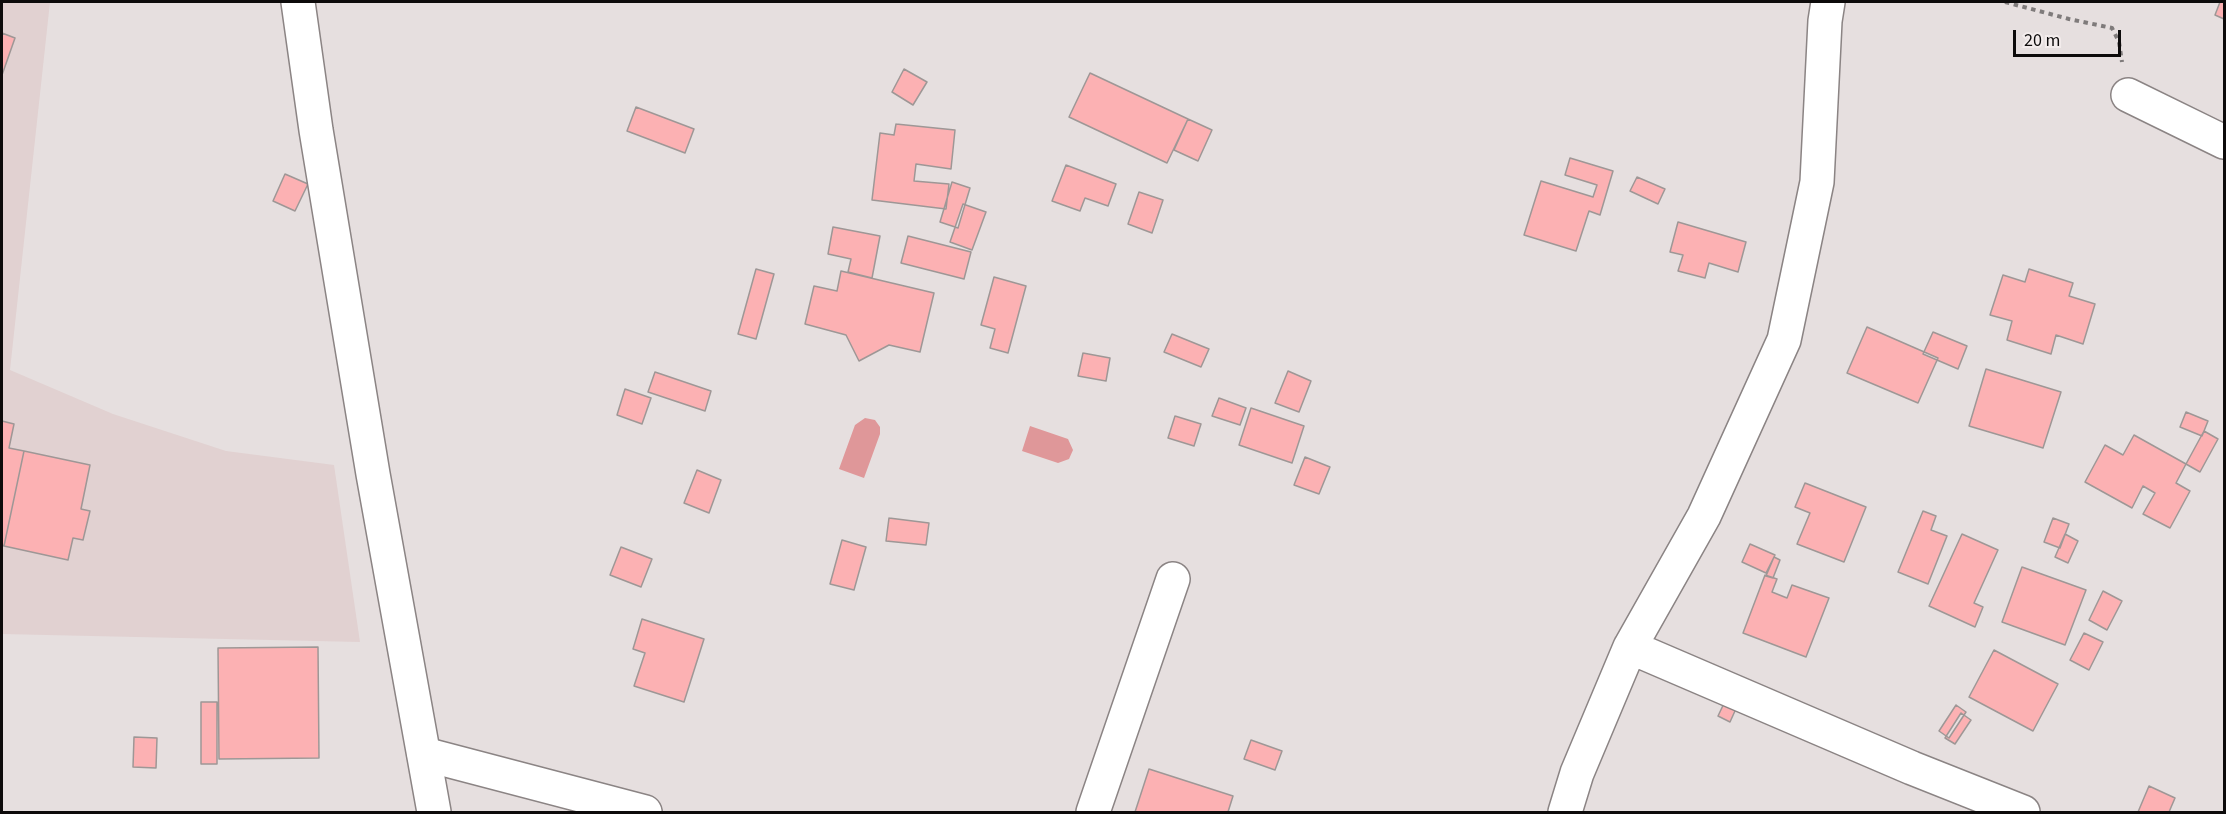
<!DOCTYPE html>
<html>
<head>
<meta charset="utf-8">
<style>
  body { margin:0 }
  #map { position:relative; width:2226px; height:814px; overflow:hidden; background:#e6dfdf; font-family:"Source Sans 3",sans-serif }
  canvas { display:block }
  .frame { position:absolute; inset:0; border:3px solid #0d0b0b; pointer-events:none }
  .scale { position:absolute; left:2013px; top:30px; width:108px; height:27px; box-sizing:border-box; border:3px solid #0d0b0b; border-top:0; padding-left:8px; font-size:18px; line-height:21px; white-space:nowrap; color:#0d0b0b; -webkit-text-stroke:4px #f3ecec; paint-order:stroke }
</style>
</head>
<body>
<div id="map">
<canvas width="2226" height="814"></canvas>
<div class="frame"></div>
<div class="scale">20 m</div>
</div>
<script>
const ctx = document.querySelector('canvas').getContext('2d');
ctx.lineJoin = 'round';
function fill(path, color) {
  ctx.fillStyle = color;
  ctx.fill(path, 'evenodd');
}
function poly(rows) {
  const path = new Path2D();
  for (const r of rows) {
    path.moveTo(r[0], r[1]);
    for (let i = 2; i < r.length; i += 2) path.lineTo(r[i], r[i + 1]);
  }
  return path;
}
function trace(path, color, width, dash) {
  ctx.strokeStyle = color;
  ctx.lineWidth = width;
  ctx.lineCap = dash ? 'butt' : 'round';
  ctx.setLineDash(dash || []);
  ctx.stroke(path);
}
fill(poly([
  [2,2,50,2,10,370,113,414,226,451,334,465,360,642,2,634]
]), '#e1d1d1');
fill(poly([
  [865,418,875,420,880,427,880,434,864,478,839,469,855,425],
  [1030,426,1068,439,1073,450,1069,459,1058,463,1022,451]
]), '#df9799');
const building = poly([
  [2220,2,2224,2,2224,19,2215,15,2220,2],
  [2,33,15,38,2,75,2,33],
  [904,69,927,82,913,105,892,92,904,69],
  [1090,73,1188,119,1167,163,1069,117,1090,73],
  [636,107,694,129,685,153,627,131,636,107],
  [1188,119,1212,130,1198,161,1174,150,1188,119],
  [896,124,955,130,951,169,916,164,914,181,949,184,946,209,872,200,880,133,894,135,896,124],
  [1570,158,1613,171,1600,215,1589,211,1576,251,1524,235,1541,181,1593,197,1597,185,1565,175,1570,158],
  [1066,165,1116,184,1108,206,1085,198,1080,211,1052,201,1066,165],
  [285,174,308,184,295,211,273,201,285,174],
  [1637,177,1665,189,1658,204,1630,191,1637,177],
  [952,182,970,188,958,228,940,222,952,182],
  [1139,192,1163,200,1152,233,1128,224,1139,192],
  [963,204,986,212,972,250,950,242,963,204],
  [1678,222,1746,242,1738,272,1709,263,1705,278,1678,271,1683,255,1670,252,1678,222],
  [833,227,880,236,872,278,848,272,851,259,828,254,833,227],
  [908,236,971,252,964,279,901,263,908,236],
  [756,269,774,274,756,339,738,334,756,269],
  [2029,269,2073,283,2069,296,2095,304,2083,344,2056,335,2051,354,2007,340,2012,321,1990,315,2003,275,2025,282,2029,269],
  [841,271,934,293,920,352,889,345,859,361,846,335,805,324,814,286,837,291,841,271],
  [994,277,1026,286,1008,353,990,348,995,329,981,325,994,277],
  [1867,327,1938,358,1918,403,1847,373,1867,327],
  [1933,332,1967,346,1958,369,1923,354,1933,332],
  [1172,334,1209,349,1201,367,1164,352,1172,334],
  [1083,353,1110,358,1106,381,1078,376,1083,353],
  [1986,369,2061,392,2043,448,1969,426,1986,369],
  [1288,371,1311,381,1299,412,1275,403,1288,371],
  [655,372,711,391,705,411,648,392,655,372],
  [625,389,651,398,642,424,617,415,625,389],
  [1219,398,1246,408,1240,425,1212,416,1219,398],
  [1251,408,1304,426,1292,463,1239,445,1251,408],
  [2186,412,2208,421,2202,436,2180,427,2186,412],
  [1175,416,1201,424,1194,446,1168,438,1175,416],
  [2,421,14,424,9,448,24,451,4,546,2,545,2,421],
  [2204,431,2218,439,2200,472,2186,464,2204,431],
  [2134,435,2186,464,2176,483,2190,491,2170,528,2143,514,2155,493,2143,486,2132,508,2085,482,2105,445,2123,455,2134,435],
  [24,451,90,465,81,509,90,511,83,540,73,538,68,560,4,546,24,451],
  [1305,457,1330,467,1319,494,1294,485,1305,457],
  [697,470,721,480,709,513,684,503,697,470],
  [1805,483,1866,507,1844,562,1797,544,1810,513,1795,507,1805,483],
  [1923,511,1936,516,1931,530,1947,536,1928,584,1898,572,1923,511],
  [889,518,929,523,926,545,886,541,889,518],
  [2053,518,2069,524,2060,548,2044,542,2053,518],
  [1962,534,1998,550,1974,603,1983,607,1975,627,1929,606,1962,534],
  [2065,534,2078,541,2068,563,2055,557,2065,534],
  [842,540,866,547,854,590,830,584,842,540],
  [1750,544,1775,555,1766,573,1742,562,1750,544],
  [621,547,652,559,641,587,610,575,621,547],
  [1774,557,1780,560,1773,578,1766,576,1774,557],
  [2022,567,2086,590,2065,645,2002,622,2022,567],
  [1765,575,1777,579,1772,592,1787,598,1792,585,1829,598,1806,657,1743,633,1765,575],
  [2103,591,2122,601,2107,630,2089,620,2103,591],
  [642,619,704,639,684,702,634,686,645,653,633,649,642,619],
  [2084,633,2103,642,2089,670,2070,660,2084,633],
  [318,647,319,758,219,759,218,648,318,647],
  [1994,650,2058,684,2033,731,1969,697,1994,650],
  [1727,697,1739,702,1730,722,1718,716,1727,697],
  [201,702,217,702,217,764,201,764,201,702],
  [1956,705,1966,712,1949,738,1939,731,1956,705],
  [1961,713,1971,720,1955,744,1945,738,1961,713],
  [134,737,157,738,156,768,133,767,134,737],
  [1251,740,1282,751,1275,770,1244,759,1251,740],
  [1149,769,1233,796,1228,812,1135,812,1149,769],
  [2149,786,2175,798,2169,812,2138,812,2149,786]
]);
fill(building, '#fcb1b3');
trace(building, '#9e9796', 1.5);
const minor = poly([
  [2128,95,2224,142],
  [1630,647,1912,768,2023,812],
  [424,754,645,812],
  [1093,812,1173,579],
  [1565,812,1577,773,1630,647,1704,516,1784,340,1817,182,1825,21,1828,2]
]);
const major = poly([
  [298,2,316,130,373,474,434,812]
]);
trace(minor, '#8b8484', 36);
trace(major, '#8b8484', 36);
trace(poly([
  [2005,2,2069,19,2112,28,2119,42,2122,62]
]), '#7f7b7b', 4, [4.5, 4.5]);
trace(minor, '#fff', 33);
trace(major, '#fff', 33);
</script>
</body>
</html>
